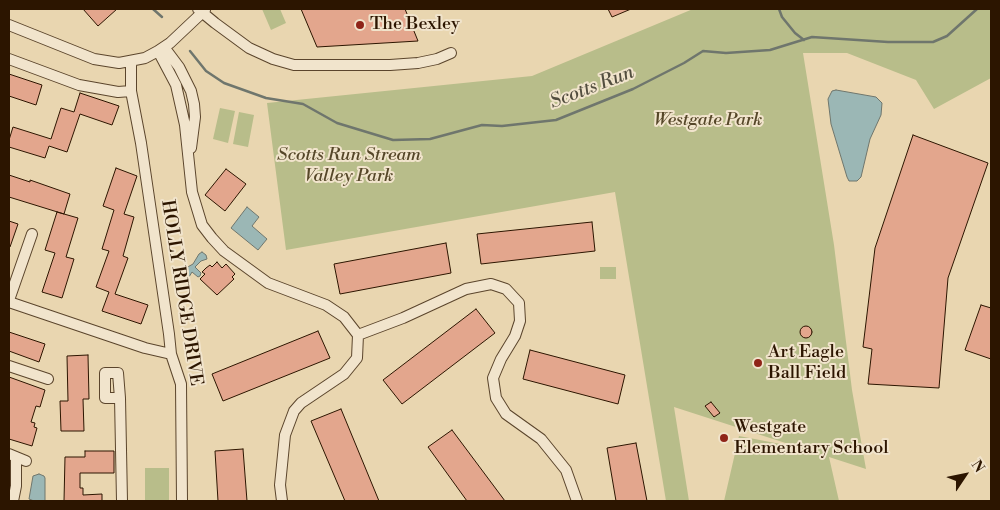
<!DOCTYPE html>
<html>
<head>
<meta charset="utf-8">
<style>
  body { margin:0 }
  #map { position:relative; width:1000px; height:510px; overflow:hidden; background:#e9d6b0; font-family:"Libre Bodoni",serif }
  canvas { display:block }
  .frame { position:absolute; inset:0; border:10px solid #2c1500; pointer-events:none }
  .north { position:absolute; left:940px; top:450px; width:50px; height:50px; -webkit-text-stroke:4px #f1e4cc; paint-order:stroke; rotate:56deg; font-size:14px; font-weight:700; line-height:20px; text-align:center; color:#2c1500 }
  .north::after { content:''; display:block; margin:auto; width:18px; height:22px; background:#2c1500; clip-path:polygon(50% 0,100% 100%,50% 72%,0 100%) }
</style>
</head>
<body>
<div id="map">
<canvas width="1000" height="510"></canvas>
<div class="frame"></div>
<div class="north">N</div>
</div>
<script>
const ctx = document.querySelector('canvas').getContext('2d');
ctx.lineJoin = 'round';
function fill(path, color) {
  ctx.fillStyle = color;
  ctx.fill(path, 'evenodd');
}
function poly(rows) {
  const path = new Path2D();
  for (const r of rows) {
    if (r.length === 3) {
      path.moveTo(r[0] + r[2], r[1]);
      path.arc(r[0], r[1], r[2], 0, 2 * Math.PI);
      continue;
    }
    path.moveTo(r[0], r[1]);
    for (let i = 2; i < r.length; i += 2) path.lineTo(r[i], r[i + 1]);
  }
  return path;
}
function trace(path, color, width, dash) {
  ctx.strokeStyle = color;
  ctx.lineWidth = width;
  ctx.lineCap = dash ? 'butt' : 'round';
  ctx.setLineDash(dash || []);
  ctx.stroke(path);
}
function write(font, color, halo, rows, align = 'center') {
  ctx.font = font + ' "Libre Bodoni",serif';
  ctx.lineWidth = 4;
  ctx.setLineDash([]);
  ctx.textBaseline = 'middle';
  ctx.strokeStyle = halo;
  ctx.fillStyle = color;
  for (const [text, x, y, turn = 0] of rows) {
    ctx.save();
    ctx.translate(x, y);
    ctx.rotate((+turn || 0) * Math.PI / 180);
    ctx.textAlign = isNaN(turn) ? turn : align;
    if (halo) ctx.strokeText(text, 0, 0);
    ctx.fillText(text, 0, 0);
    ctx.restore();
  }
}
fill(poly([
  [262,9,280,9,286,23,271,30],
  [693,9,991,9,991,78,934,109,916,80,847,53,803,53,834,245,852,390,866,469,829,457,839,501,724,501,739,436,801,448,674,407,689,501,666,501,615,192,286,250,267,103,532,76],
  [220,108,235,111,228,143,213,139],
  [239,112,254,115,248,147,233,144],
  [600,267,616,267,616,279,600,279],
  [145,468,169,468,169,501,145,501]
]), '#b8bd8a');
const water = poly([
  [836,90,876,97,882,103,881,115,870,139,861,177,857,181,849,181,847,177,831,124,828,99,832,91,836,90],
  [247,207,259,217,252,226,267,239,258,250,231,228,247,207],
  [202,252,206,255,207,259,201,261,195,267,201,273,200,276,198,277,192,272,189,277,184,272,184,269,193,264,199,254,202,252],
  [39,474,44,476,45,478,45,501,34,501,29,499,33,476,39,474]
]);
fill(water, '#9bb7b5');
trace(water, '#6f766d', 1);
trace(poly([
  [153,9,162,17],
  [779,9,782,17,795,33,804,40],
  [190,51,206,71,224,83,266,98,303,104,337,123,393,140,430,139,482,125,502,126,556,120,633,89,684,63,703,51,726,53,770,50,812,37,888,42,933,42,947,36,977,9]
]), '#6f766d', 2.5);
const building = poly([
  [83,9,117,9,98,26,83,9],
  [301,9,405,9,418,41,317,47,301,9],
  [608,9,631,9,612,17,608,9],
  [9,74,42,85,36,105,9,96,9,74],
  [80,93,119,106,112,125,80,114,67,152,49,146,45,158,9,147,9,140,13,127,51,139,61,108,74,112,80,93],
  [913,135,988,163,948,278,939,388,868,384,872,349,863,347,875,248,913,135],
  [116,168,137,176,124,214,134,217,123,256,128,258,115,294,148,305,141,324,102,311,109,292,96,287,109,251,102,249,114,210,103,206,116,168],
  [226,169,246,184,225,211,205,195,226,169],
  [9,175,30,182,30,180,70,194,64,214,9,197,9,175],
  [57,212,78,218,66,257,74,259,62,298,42,292,55,253,45,250,57,212],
  [9,221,18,224,10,247,9,247,9,221],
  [592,222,595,251,481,264,477,234,592,222],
  [446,243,451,273,340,294,334,264,446,243],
  [217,262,222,268,226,264,235,274,232,277,234,279,217,295,200,279,205,274,202,272,206,268,210,265,212,267,217,262],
  [981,305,991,308,991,359,965,350,981,305],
  [476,309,495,333,402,404,383,380,476,309],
  [806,332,6],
  [318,331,330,358,223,401,212,374,318,331],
  [9,332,45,344,39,362,9,351,9,332],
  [530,350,625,375,618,404,523,379,530,350],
  [88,355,89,399,83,399,84,431,61,431,60,401,68,401,67,356,88,355],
  [9,377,45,390,40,407,36,406,31,422,35,423,34,427,37,428,32,446,9,439,9,377],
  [711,402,720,413,714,417,705,406,711,402],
  [341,409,379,501,345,501,311,421,341,409],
  [452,430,505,501,467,501,428,447,452,430],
  [636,443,647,501,616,501,607,448,636,443],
  [243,449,247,501,218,501,215,451,243,449],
  [85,451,114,451,114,473,80,473,80,488,83,488,83,495,102,494,102,501,64,501,65,457,85,457,85,451]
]);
fill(building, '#e3a68d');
trace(building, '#2c1500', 1);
const minor = poly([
  [198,9,215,23,249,48,273,59,294,65,390,65,418,63,437,59,451,53],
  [9,25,94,59,119,63,145,58,158,51,170,43,205,10],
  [164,47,179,67,191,91,194,104,195,117,191,148],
  [158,51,176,85,185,125,192,192,202,225,212,238,224,251,268,283,326,305,344,317,358,335,357,358,344,374,301,403,294,411,285,435,280,485,282,501],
  [9,59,79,85,118,92,131,91],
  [131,62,131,91,141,143,169,334,171,354,181,384,182,501],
  [9,300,32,234],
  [9,302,145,348,171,354],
  [358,335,403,318,466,289,491,284,506,289,519,303,520,321,515,336,501,359,493,378,496,398,506,414,541,439,566,470,577,501],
  [9,366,48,379],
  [120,398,118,373,105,373,105,398,120,398,122,501],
  [9,454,26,461],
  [13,501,16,486,16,457]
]);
trace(minor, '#5b452c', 12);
trace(minor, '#f1e4cc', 10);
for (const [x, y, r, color] of [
  [360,25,5,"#8f2418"],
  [758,363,5,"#8f2418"],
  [724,438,5,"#8f2418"]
]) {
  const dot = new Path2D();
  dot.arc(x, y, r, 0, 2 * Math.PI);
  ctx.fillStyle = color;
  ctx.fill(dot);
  trace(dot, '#f1e4cc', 2);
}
write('18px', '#2c1500', '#f1e4cc', [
  ["The Bexley",370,25],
  ["Art Eagle",768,353],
  ["Ball Field",768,374],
  ["Westgate",734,428],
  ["Elementary School",734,449]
], 'left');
write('italic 18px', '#564729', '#f1e4cc', [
  ["Westgate Park",708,121],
  ["Scotts Run Stream",349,156],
  ["Valley Park",349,177]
]);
write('18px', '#2c1500', '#f1e4cc', [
  ["HOLLY RIDGE DRIVE",181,293,81]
]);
write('italic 19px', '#534e3f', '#f1e4cc', [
  ["Scotts Run",592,88,-21]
]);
</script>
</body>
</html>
